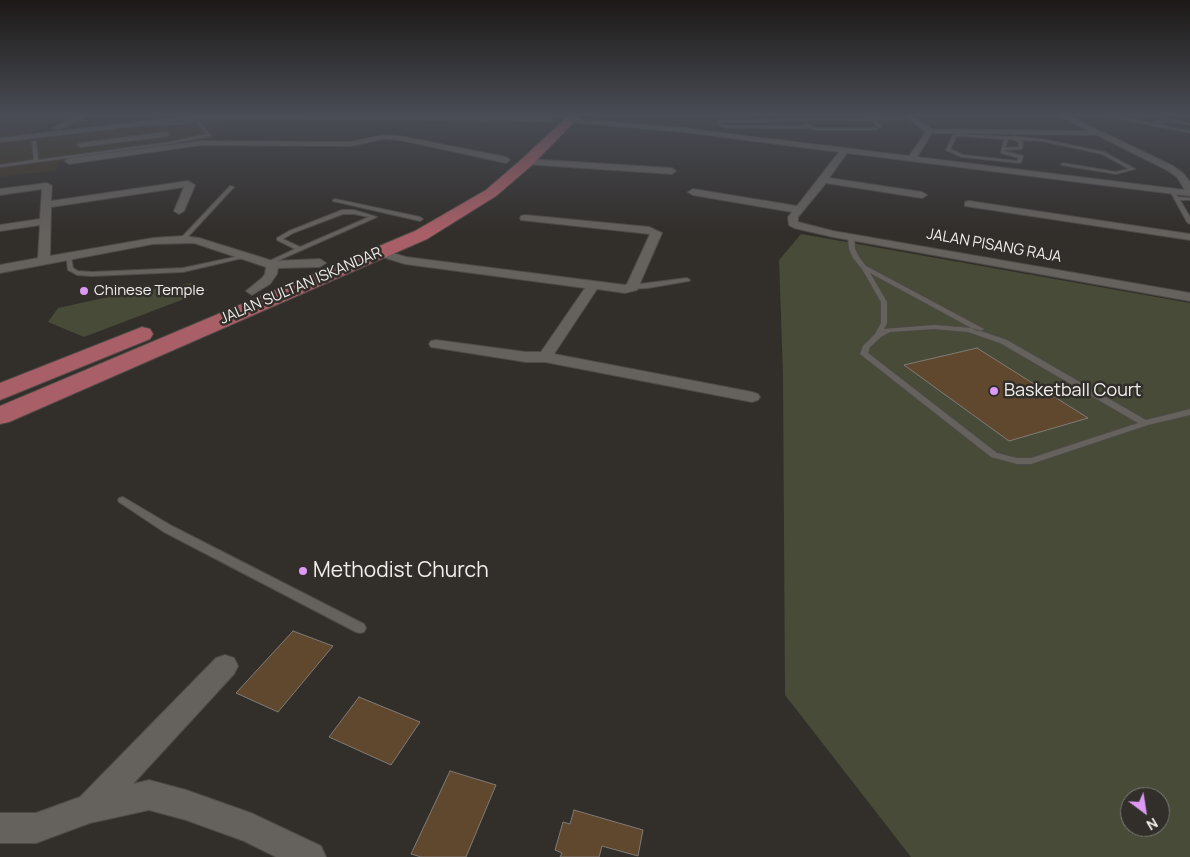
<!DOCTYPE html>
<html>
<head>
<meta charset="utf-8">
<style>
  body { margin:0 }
  #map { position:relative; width:1190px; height:857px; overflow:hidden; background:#322e2a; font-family:Manrope,sans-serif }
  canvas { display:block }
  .north { position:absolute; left:1120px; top:787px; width:50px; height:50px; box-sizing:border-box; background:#322e2a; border:1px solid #7e7b78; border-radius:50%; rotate:149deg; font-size:14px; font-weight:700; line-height:20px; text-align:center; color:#f1efed }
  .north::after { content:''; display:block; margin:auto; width:18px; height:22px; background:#dd99f3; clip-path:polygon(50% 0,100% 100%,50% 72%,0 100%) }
</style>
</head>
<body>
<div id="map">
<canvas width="1190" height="857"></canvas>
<div class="north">N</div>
</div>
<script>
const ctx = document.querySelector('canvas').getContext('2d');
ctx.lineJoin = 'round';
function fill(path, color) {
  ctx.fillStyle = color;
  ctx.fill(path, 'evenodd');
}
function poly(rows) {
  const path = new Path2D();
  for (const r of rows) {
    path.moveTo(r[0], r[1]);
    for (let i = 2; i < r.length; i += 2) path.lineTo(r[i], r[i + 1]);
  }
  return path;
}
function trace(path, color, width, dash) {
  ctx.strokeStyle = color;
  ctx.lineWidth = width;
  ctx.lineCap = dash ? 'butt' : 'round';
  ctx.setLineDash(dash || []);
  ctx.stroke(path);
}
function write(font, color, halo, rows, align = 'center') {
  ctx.font = font + ' Manrope,sans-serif';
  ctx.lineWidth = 5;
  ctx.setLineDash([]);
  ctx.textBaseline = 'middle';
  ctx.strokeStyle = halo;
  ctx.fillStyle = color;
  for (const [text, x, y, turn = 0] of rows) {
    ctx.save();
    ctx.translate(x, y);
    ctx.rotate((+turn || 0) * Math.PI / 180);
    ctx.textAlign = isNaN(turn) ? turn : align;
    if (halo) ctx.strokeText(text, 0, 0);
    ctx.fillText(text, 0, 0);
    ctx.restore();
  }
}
fill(poly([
  [199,119,227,119,211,140,59,162,56,170,0,177,0,142]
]), '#3e3524');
fill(poly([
  [0,115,77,115,27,134,0,138]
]), '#3f362e');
fill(poly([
  [801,234,1190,303,1190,857,911,857,785,695,783,375,779,260],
  [1130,797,1160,797,1160,827,1130,827],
  [193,283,208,290,84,337,48,322,58,308,131,292]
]), '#474b37');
const building = poly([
  [977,348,1088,418,1009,441,904,365,977,348],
  [293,631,333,646,278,712,236,693,293,631],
  [359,697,420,722,391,765,329,737,359,697],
  [450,771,496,785,466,857,421,857,411,854,450,771],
  [574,810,643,830,638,856,602,846,599,857,560,857,562,853,555,850,563,822,570,824,574,810]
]);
fill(building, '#60482e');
trace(building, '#807b77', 1);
const service = poly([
  [938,115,1027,115,1025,116,938,115],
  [1102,115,1109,115,1152,123,1169,119,1190,123,1190,125,1169,121,1156,124,1190,131,1190,133,1102,115],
  [873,117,913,118,876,120,881,127,877,130,814,130,809,128,727,128,720,126,717,121,873,117],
  [872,120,877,127,876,128,815,128,805,123,803,124,806,126,727,126,722,124,721,122,872,120],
  [198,120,211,136,170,144,0,167,0,165,34,160,32,142,34,141,36,142,38,160,170,142,207,134,197,122,160,126,158,125,198,120],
  [958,134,1013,137,1015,136,1018,137,1042,139,1104,152,1135,169,1116,174,1061,165,1063,163,1116,172,1129,169,1102,154,1042,141,1020,140,1023,143,1022,149,1005,150,1004,151,1023,156,1021,162,1019,163,962,157,946,150,953,135,958,134],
  [958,136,1004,139,1001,153,1019,158,1017,161,963,155,950,149,956,137,958,136],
  [1008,139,1015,140,1019,143,1019,147,1005,148,1008,139],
  [230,186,234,187,185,240,181,240,181,238,230,186],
  [1170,190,1174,190,1178,197,1190,198,1190,200,1180,200,1190,217,1190,224,1187,222,1170,191,1170,190],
  [335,199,420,217,423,219,420,221,333,201,333,200,335,199],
  [342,210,354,210,377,217,268,265,263,264,295,249,277,240,277,238,289,231,342,210],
  [343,214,354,214,369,217,300,247,283,239,293,233,343,214],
  [851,235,854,237,855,249,859,257,866,266,984,329,980,331,977,331,870,273,887,302,887,323,884,329,934,325,972,328,1007,340,1146,420,1190,409,1190,415,1148,425,1031,464,1017,464,991,457,860,354,863,346,875,334,881,323,881,302,862,269,853,258,849,249,848,237,851,235],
  [934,329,968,332,1000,343,1138,423,1031,458,1017,458,997,453,868,353,870,347,881,337,890,332,934,329],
  [66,255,71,256,73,268,78,271,92,272,183,268,244,255,247,257,183,272,92,276,77,275,68,270,66,255],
  [687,278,690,280,689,281,648,288,632,289,629,287,632,285,687,278],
  [123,497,172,526,364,624,366,628,364,632,360,633,356,632,164,532,119,502,118,500,119,498,123,497]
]);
const minor = poly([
  [80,115,90,115,59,130,52,128,80,115],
  [198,115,549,117,553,119,549,121,198,119,0,142,0,138,198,115],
  [903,115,911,115,932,129,1088,131,1058,115,1067,115,1173,166,1183,173,1190,182,1190,196,847,153,829,178,922,192,927,195,922,198,826,183,798,217,798,222,833,231,1190,293,1190,301,833,237,794,228,789,225,788,217,792,212,693,195,688,192,693,189,797,206,839,152,683,132,569,122,565,120,569,118,683,128,909,156,926,132,903,115],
  [932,133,1097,135,1167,170,1177,177,1185,190,917,157,932,133],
  [165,132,169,134,168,136,81,147,77,145,81,143,165,132],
  [384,135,400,136,506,157,510,160,506,163,400,140,384,139,350,146,201,145,69,164,65,161,69,158,201,141,350,142,384,135],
  [527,159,672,168,676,171,672,174,524,164,524,160,527,159],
  [188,181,195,185,184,211,179,214,174,211,184,187,51,207,50,256,153,238,183,236,199,238,273,261,320,259,326,263,320,267,278,268,277,274,270,284,252,295,246,291,262,278,265,274,266,267,194,243,153,244,0,273,0,265,38,258,40,225,0,231,0,225,40,219,42,189,0,195,0,189,47,183,52,186,51,201,188,181],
  [969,201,1190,234,1190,240,965,206,965,202,969,201],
  [525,215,649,227,662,233,637,290,625,293,597,289,554,354,752,392,758,394,760,397,758,400,752,402,545,362,526,362,431,347,429,344,431,341,436,340,526,352,541,352,585,288,405,264,376,255,374,253,376,251,380,249,406,257,625,285,627,284,650,234,521,220,520,218,521,216,525,215],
  [225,655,234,658,238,666,234,674,133,784,149,780,186,790,251,813,321,846,326,857,276,857,244,841,186,820,149,810,90,823,36,843,0,843,0,813,36,813,80,797,216,658,225,655]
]);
const primary = poly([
  [569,115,581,115,532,165,496,196,427,239,9,422,0,424,0,406,415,231,486,190,522,159,569,115],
  [142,327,150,329,153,334,150,339,0,400,0,383,142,327]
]);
trace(service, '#4d4a47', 2);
trace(minor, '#4d4a47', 2);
trace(primary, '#4d4a47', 2);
fill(service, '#65615d');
fill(minor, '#65615d');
fill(primary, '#a95f67');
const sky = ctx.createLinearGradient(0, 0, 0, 235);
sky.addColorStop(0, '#1c1917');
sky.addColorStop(0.49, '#494c55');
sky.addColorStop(1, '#494c5500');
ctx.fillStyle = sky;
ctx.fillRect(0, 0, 1190, 235);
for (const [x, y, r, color] of [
  [84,291,5,"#dd99f3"],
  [994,391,5,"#dd99f3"],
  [303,571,5,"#dd99f3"]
]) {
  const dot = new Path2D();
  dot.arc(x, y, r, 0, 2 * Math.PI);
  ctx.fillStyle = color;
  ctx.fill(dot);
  trace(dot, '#322e2a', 2);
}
write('15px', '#f1efed', '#322e2a', [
  ["JALAN PISANG RAJA",994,246,10],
  ["JALAN SULTAN ISKANDAR",301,286,-23]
]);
write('15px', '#f1efed', '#322e2a', [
  ["Chinese Temple",94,291]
], 'left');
write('18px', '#f1efed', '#322e2a', [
  ["Basketball Court",1004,391]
], 'left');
write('21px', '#f1efed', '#322e2a', [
  ["Methodist Church",313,571]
], 'left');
</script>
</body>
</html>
